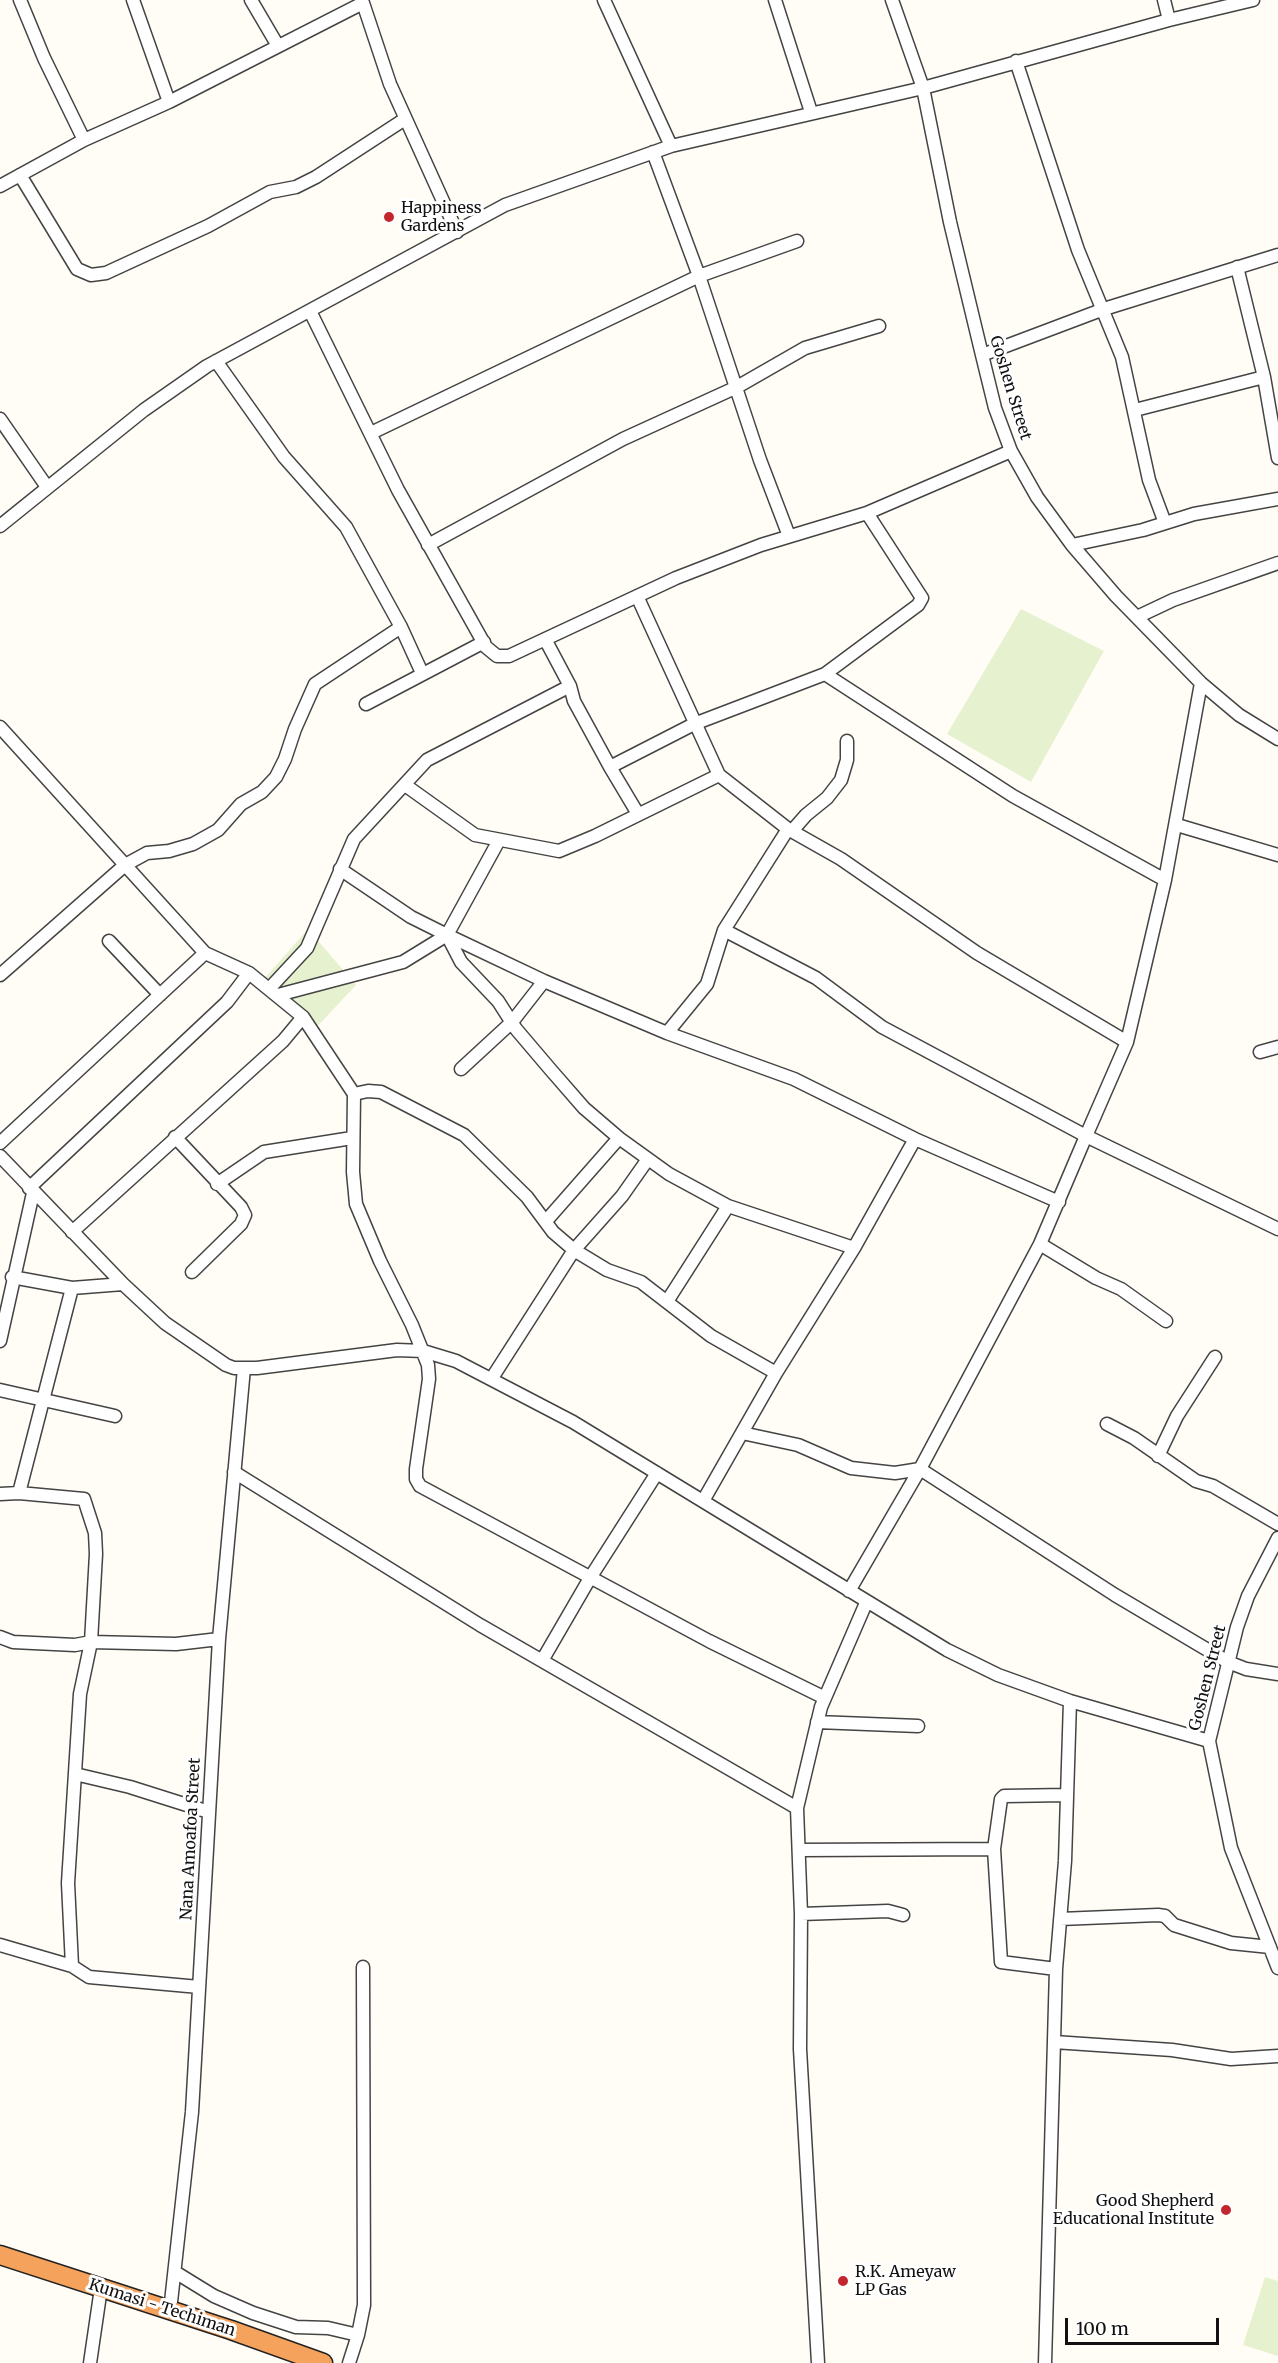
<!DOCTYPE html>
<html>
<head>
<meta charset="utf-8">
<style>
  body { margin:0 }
  #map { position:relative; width:1278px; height:2363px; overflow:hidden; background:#fffdf5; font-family:Merriweather,serif }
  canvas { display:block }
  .scale { position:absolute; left:1065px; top:2318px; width:154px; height:27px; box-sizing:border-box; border:3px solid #111; border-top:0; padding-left:8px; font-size:18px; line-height:21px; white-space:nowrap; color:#111; -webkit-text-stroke:4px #fff; paint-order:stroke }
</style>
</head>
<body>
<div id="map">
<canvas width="1278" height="2363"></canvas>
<div class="scale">100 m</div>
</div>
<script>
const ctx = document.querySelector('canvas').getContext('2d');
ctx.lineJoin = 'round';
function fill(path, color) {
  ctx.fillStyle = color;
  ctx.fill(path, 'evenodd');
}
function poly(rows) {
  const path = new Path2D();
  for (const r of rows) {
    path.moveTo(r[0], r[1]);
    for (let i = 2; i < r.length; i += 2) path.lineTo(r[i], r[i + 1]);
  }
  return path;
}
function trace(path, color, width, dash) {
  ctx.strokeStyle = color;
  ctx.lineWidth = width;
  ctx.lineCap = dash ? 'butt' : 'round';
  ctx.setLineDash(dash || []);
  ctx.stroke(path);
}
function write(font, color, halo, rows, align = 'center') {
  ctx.font = font + ' Merriweather,serif';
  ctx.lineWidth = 6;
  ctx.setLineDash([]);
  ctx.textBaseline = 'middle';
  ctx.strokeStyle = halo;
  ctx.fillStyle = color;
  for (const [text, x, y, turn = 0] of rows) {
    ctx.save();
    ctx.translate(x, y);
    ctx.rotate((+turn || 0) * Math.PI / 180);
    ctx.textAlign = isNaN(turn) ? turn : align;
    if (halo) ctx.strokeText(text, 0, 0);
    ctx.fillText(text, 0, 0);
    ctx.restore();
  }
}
fill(poly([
  [1021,609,1104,651,1031,782,947,734],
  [308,929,356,985,313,1031,264,979],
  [1265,2277,1278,2281,1278,2356,1243,2345]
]), '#e6f2cf');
const minor = poly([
  [20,0,44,58,84,140],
  [133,0,169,102],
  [251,0,278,46],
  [604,0,671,146],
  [775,0,811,112],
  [892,0,923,88,950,222,982,355,995,408,1011,451,1037,497,1072,545,1116,596,1201,683,1239,715,1278,739],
  [1164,0,1169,20],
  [1016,61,1078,250,1122,357,1149,480,1165,523],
  [20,175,77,269,91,275,106,273,208,226,270,192,296,187,316,177,405,119],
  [0,186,84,140,169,102,363,3,390,84,457,232],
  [1237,267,1264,377,1278,458],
  [310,311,398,490,486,647,497,656,509,656,676,578,761,545,867,513,1011,451],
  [982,355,1104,309,1278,255],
  [216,361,284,457,346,527,401,627,422,673],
  [1135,410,1264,377],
  [0,419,47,487],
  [371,433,699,276,653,152],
  [0,526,144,410,207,366,505,205,671,146,923,88,1169,20,1253,0],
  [789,536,760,460,699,276,797,241],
  [428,545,623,439,737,387,805,348,879,326],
  [1072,545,1143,530,1194,514,1278,499],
  [1137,617,1173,600,1278,563],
  [545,639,570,686],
  [366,704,484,642],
  [0,727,205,953,249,973,303,1017,354,1094,353,1172,356,1204,380,1261,412,1325,428,1365,429,1379,416,1469,416,1479,420,1486,709,1641,825,1698],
  [610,767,638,814],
  [719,775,788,829,724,930,816,978,882,1027,1086,1136,1127,1042],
  [405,785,475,835,559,851,595,836,719,775,637,596],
  [1177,825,1278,855],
  [788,829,841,859,977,953,1127,1042,1165,880,1013,796,825,674],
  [792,831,806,815,827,798,841,780,847,760,847,741],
  [340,869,411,917,447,935,544,981,667,1033,707,984,724,930],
  [1165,880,1201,683],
  [447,935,461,962,498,1001,516,1029,550,1069,584,1108,619,1138,669,1174,728,1206,854,1248],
  [109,941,160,995],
  [0,975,125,865,147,853,169,851,193,844,218,830,241,804,262,792,276,777,285,759,295,729,315,684,401,627],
  [269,989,307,948,354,839,427,760,570,686,574,701,610,767,694,724,825,674,918,605,922,598,867,513],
  [278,995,403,962,447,935,498,842],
  [667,1033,794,1079,915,1139],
  [1260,1052,1278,1047],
  [461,1069,512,1022,544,981],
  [354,1094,368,1091,381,1092,464,1135,527,1197,553,1232,574,1250,607,1270,641,1282,711,1336,776,1373],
  [175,1137,241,1207,245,1215,241,1224,192,1272],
  [0,1143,205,953],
  [0,1156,123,1284,165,1323,226,1365,234,1368,257,1368,397,1350,423,1351,456,1361,573,1422,947,1650,998,1675,1070,1701,1209,1741],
  [217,1184,264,1152,352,1138],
  [29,1188,227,1002,249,973],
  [546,1221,619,1138],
  [72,1232,283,1041,303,1017],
  [1040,1244,1096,1278,1121,1289,1166,1321],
  [12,1277,72,1288,123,1284],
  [668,1300,728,1206],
  [0,1341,33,1193],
  [492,1378,574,1250,622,1196,648,1159],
  [0,1390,115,1416],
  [1107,1424,1134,1438,1196,1481,1213,1486,1278,1524],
  [742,1433,798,1445,851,1468,895,1473,920,1469,1115,1595,1228,1662,1246,1669,1278,1674],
  [1158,1456,1177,1416,1215,1357],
  [234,1472,480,1625,797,1808,821,1707,866,1603],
  [19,1493,72,1288],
  [0,1494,19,1493,84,1499,95,1533,96,1554,91,1642,75,1645,13,1642,0,1637],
  [703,1501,776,1373,854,1248,915,1139,1059,1202],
  [1278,1538,1248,1596,1237,1627,1209,1741,1231,1848,1278,1968],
  [849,1591,920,1469,1040,1244,1086,1136,1278,1229],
  [543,1659,590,1578,657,1473],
  [817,1722,918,1726],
  [75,1774,130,1787,209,1812],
  [797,1808,801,1914,800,2049,818,2363],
  [799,1850,994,1849],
  [801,1914,888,1911,903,1915],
  [1060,1919,1158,1915,1165,1916,1174,1925,1231,1943,1270,1947],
  [0,1945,72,1966,89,1977,199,1987],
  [72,1966,68,1883,80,1694,91,1642,176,1644,219,1639],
  [1056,1969,1001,1962,994,1849,1001,1799,1004,1796,1067,1795],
  [1054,2042,1172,2050,1231,2059,1278,2056],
  [175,2272,214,2296,253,2313,296,2327,328,2328,358,2335],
  [170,2311,192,2112,219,1639,244,1368],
  [90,2363,101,2288],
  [349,2363,358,2335,364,2305,363,1967],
  [1045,2363,1056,1969,1065,1861,1070,1701]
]);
const highway = poly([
  [0,2255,231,2330,323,2363]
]);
trace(minor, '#444', 15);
trace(highway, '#222', 21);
trace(minor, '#fff', 12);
trace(highway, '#f5a25d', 18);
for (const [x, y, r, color] of [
  [389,217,6,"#c4262e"],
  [1226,2210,6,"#c4262e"],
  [843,2281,6,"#c4262e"]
]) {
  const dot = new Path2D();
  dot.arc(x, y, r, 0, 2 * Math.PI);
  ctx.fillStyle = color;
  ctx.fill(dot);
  trace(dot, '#fff', 2);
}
write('16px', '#111', '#fff', [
  ["Happiness",401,208],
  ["Gardens",401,226],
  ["Good Shepherd",1214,2201,"right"],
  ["Educational Institute",1214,2219,"right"],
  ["R.K. Ameyaw",855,2272],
  ["LP Gas",855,2290]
], 'left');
write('16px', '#111', '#fff', [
  ["Goshen Street",1010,388,73],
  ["Goshen Street",1208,1678,-76],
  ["Nana Amoafoa Street",191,1839,-87],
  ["Kumasi - Techiman",162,2308,18]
]);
</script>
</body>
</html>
